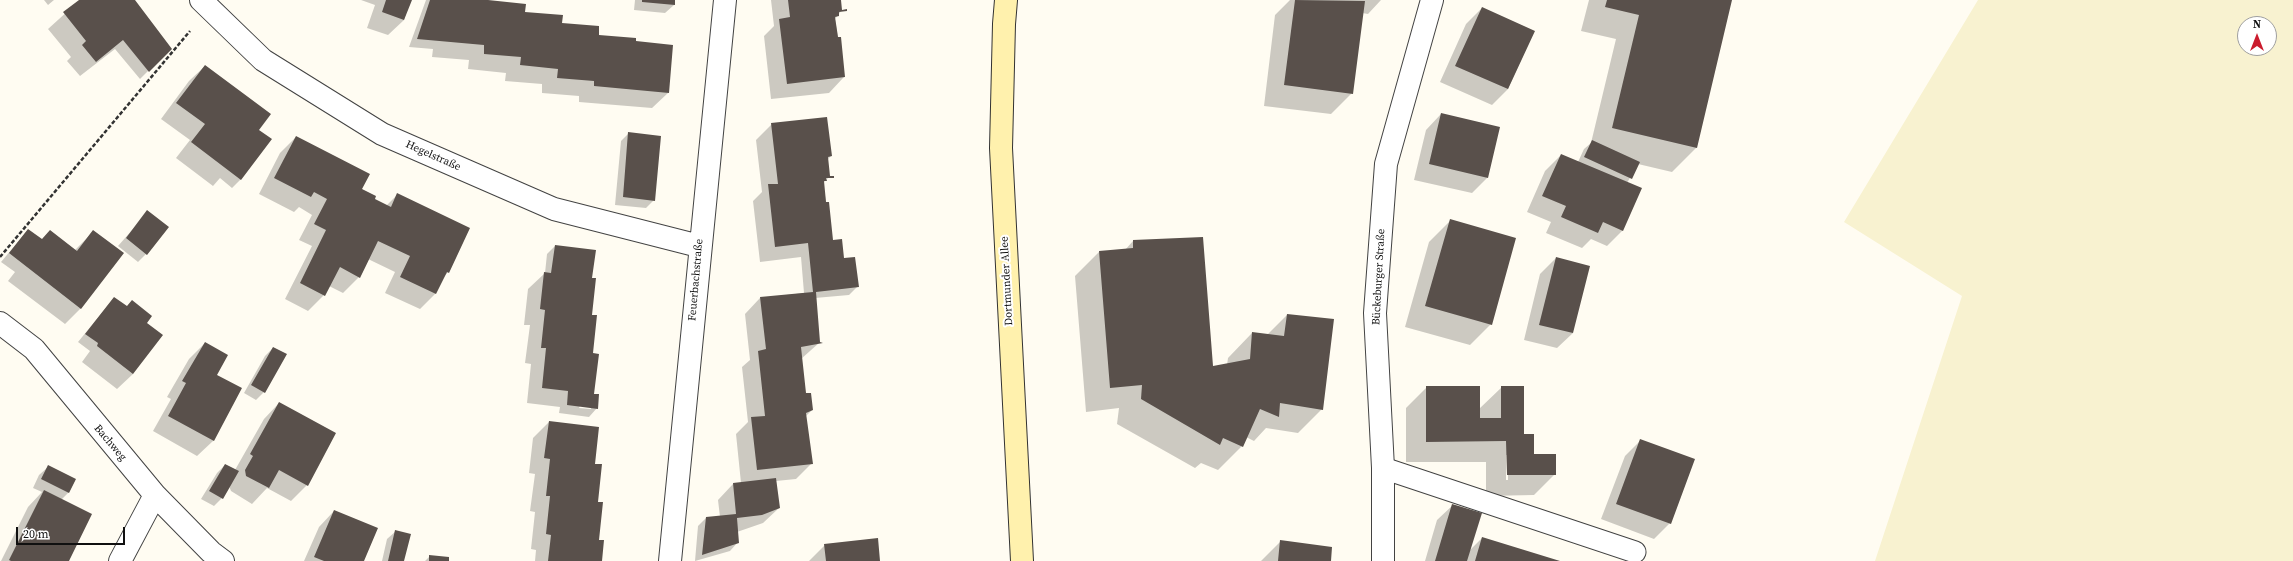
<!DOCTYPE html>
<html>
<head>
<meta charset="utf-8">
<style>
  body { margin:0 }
  #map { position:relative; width:2293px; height:561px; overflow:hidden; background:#fffcf2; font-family:"Source Serif 4",serif }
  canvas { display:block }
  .north { position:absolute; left:2237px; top:16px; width:40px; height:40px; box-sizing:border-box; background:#fff; border:1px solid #9f9f9f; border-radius:50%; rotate:0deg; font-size:11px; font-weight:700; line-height:16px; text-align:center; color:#101010 }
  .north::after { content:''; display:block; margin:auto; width:14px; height:18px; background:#cb1c2e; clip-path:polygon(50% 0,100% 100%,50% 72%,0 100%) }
  .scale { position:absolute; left:16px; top:527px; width:109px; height:18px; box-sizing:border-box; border:2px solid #101010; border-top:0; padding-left:5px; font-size:12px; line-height:14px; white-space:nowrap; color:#101010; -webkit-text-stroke:3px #fff; paint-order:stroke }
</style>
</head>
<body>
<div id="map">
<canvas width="2293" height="561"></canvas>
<div class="north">N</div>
<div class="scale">20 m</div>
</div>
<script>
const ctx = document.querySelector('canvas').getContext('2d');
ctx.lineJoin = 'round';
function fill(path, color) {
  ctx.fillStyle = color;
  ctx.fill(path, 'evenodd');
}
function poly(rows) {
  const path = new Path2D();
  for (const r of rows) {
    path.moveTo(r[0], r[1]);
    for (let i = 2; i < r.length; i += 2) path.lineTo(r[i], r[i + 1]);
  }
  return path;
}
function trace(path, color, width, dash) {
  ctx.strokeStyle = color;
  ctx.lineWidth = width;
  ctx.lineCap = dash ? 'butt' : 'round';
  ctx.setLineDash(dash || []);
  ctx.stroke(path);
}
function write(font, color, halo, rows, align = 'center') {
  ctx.font = font + ' "Source Serif 4",serif';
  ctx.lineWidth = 4;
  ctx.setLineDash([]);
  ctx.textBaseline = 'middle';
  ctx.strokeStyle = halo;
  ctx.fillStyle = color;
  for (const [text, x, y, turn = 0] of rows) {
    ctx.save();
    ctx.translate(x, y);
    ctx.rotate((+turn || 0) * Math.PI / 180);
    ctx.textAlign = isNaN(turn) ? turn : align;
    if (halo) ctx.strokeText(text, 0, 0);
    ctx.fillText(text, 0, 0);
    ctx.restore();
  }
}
fill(poly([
  [1978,0,2293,0,2293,561,1875,561,1962,296,1844,222],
  [2245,24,2269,24,2269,48,2245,48]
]), '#f8f2d0');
fill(poly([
  [44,0,54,0,48,5],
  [80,0,133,0,170,49,140,79,115,49,80,76,67,61,71,57,48,29],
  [361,0,410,0,404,20,388,35,367,28,375,5],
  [426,0,487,0,597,36,635,42,668,93,652,108,579,102,579,96,542,93,542,84,505,81,506,73,468,69,469,60,432,57,433,49,409,47],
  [635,0,674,0,674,5,665,13,634,10],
  [771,0,840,0,841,11,835,19,844,77,829,93,771,99,764,36,774,26],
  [1290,0,1381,0,1368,14,1362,13,1352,93,1331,114,1264,106,1275,15],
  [1589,0,1731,0,1696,148,1672,172,1638,164,1627,183,1623,230,1607,246,1591,239,1582,248,1546,233,1551,222,1527,212,1545,171,1561,155,1578,162,1584,149,1591,143,1616,39,1581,31],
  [1482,8,1534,31,1508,89,1492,105,1440,82,1466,24],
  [205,66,254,135,241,179,232,188,220,178,213,186,176,158,190,140,161,119,189,81],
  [1441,114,1487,178,1472,193,1414,180,1426,130],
  [772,124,831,156,827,160,829,177,823,183,832,240,858,286,849,295,815,298,819,343,801,359,805,394,812,410,805,417,812,463,796,479,776,481,779,508,763,523,737,532,738,542,730,551,695,561,698,526,706,518,720,517,718,500,733,484,741,483,736,434,748,422,742,367,750,360,745,314,760,298,804,293,801,257,760,262,753,201,762,192,756,140],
  [629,133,654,200,646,208,615,205,621,141],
  [296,137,374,199,386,206,397,195,448,272,443,278,435,294,420,309,385,293,395,272,368,259,359,277,343,293,329,286,324,295,308,311,285,299,312,246,299,240,312,215,299,207,294,212,259,194,280,153],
  [148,212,146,254,138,262,118,246],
  [1450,221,1491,324,1470,345,1405,327,1429,242],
  [28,230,41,240,75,250,93,232,122,254,80,309,65,324,8,281,15,272,1,262],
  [1133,241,1212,368,1227,365,1228,358,1252,333,1267,335,1287,315,1322,409,1298,433,1266,428,1254,441,1246,437,1242,446,1218,470,1201,463,1195,468,1117,424,1119,408,1086,412,1075,276,1099,252,1125,250],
  [555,246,591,277,593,395,597,408,589,417,559,413,560,407,527,403,531,364,525,363,530,325,524,325,528,289,545,273,547,254],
  [580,406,591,407,591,409,579,408],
  [1556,258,1573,333,1557,348,1524,340,1540,274],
  [114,298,146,323,133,374,117,389,82,362,90,351,78,342],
  [205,343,216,375,241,389,213,441,197,456,153,431,171,399,167,397,189,359],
  [273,348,264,392,256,400,244,393,265,356],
  [1427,387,1479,409,1502,387,1533,455,1555,474,1534,495,1486,496,1486,462,1406,462,1406,408],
  [1506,455,1508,455,1508,480,1506,480],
  [279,403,335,434,307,485,291,501,267,488,252,504,231,491,229,486,222,498,214,506,201,499,217,473,225,465,235,470,264,419],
  [549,422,597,503,597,540,601,561,535,561,536,550,531,549,535,512,530,511,535,474,529,473,533,438],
  [1641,440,1670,523,1654,539,1601,519,1625,456],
  [48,467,75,480,68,493,61,500,67,561,1,561,28,507,42,492,33,488,39,475],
  [1453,505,1469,551,1482,538,1558,561,1425,561,1437,520],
  [334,511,363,561,304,561,319,527],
  [396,531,403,561,382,561,387,539],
  [1281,541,1330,561,1261,561],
  [825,545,879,561,809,561],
  [430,556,448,561,425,561]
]), '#0003');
fill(poly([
  [79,0,135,0,172,49,149,72,123,40,96,62,82,45,86,41,63,12],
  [386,0,412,0,404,20,382,12],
  [430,0,488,0,526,4,525,12,563,15,562,23,599,26,599,35,636,38,636,41,673,45,669,93,594,86,594,81,557,78,558,69,520,65,521,57,484,54,484,45,417,39],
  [642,0,675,0,675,5,642,2],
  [788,0,841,0,842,10,847,9,847,11,839,12,839,16,835,17,838,37,841,37,845,77,787,84,779,19,790,17],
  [1295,0,1365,1,1353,94,1284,85],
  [1607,0,1732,0,1697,148,1612,128,1639,15,1605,7],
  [1482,7,1535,31,1508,89,1455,66],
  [205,65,271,114,259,130,272,139,241,180,191,142,205,124,176,103],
  [1441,113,1500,127,1488,178,1429,164],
  [827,117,832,156,828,157,830,176,834,176,834,178,826,178,827,181,824,181,826,202,829,202,833,240,842,239,844,258,855,257,859,287,816,292,820,342,823,343,801,347,806,393,811,393,813,410,806,413,813,464,757,470,751,417,765,416,758,351,766,349,760,297,813,292,808,243,775,247,768,184,778,184,771,123],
  [628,132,661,136,655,201,623,197],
  [296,136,370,174,362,189,376,196,375,199,391,207,397,193,470,228,449,273,447,272,436,294,400,277,410,256,378,241,360,278,340,267,325,296,300,283,326,230,314,224,327,199,314,192,311,197,274,178],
  [1592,140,1640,162,1632,179,1584,157],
  [1561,154,1642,188,1623,231,1603,222,1598,233,1561,217,1566,206,1542,196],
  [147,210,169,227,147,255,126,238],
  [1450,219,1516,238,1492,325,1425,306],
  [28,229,42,239,50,230,77,251,93,230,124,253,81,309,9,253],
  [1203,237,1213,366,1250,359,1252,332,1284,336,1287,314,1334,319,1323,410,1280,403,1279,417,1260,409,1243,447,1223,438,1220,445,1141,399,1142,385,1110,388,1099,251,1133,248,1133,240],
  [555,245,596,250,592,278,596,278,592,315,597,315,593,353,599,354,594,394,599,394,598,409,567,405,568,391,542,388,546,348,541,348,545,310,540,309,544,272,551,273],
  [1556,257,1590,266,1573,333,1539,325],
  [114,297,127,306,132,300,152,316,147,323,163,335,133,374,97,346,98,343,85,334],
  [205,342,228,355,217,375,242,388,214,441,168,416,186,383,182,381],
  [273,347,287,354,265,393,251,385],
  [1426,386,1480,386,1480,418,1501,418,1501,386,1524,386,1524,434,1534,434,1534,454,1556,454,1556,475,1507,475,1506,441,1426,442],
  [279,402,336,433,308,486,279,470,269,488,246,476,245,470,253,456,250,454],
  [549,421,599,427,595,464,602,464,598,502,603,502,599,540,604,540,602,561,548,561,551,535,546,534,550,496,546,496,550,459,544,458],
  [1640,439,1695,459,1671,524,1616,504],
  [225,464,239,471,223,499,209,491],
  [48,465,76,479,69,493,41,479],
  [776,478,780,508,762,515,737,518,739,543,702,555,706,517,736,514,733,483],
  [44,490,92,514,69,561,11,561,9,560],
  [1452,504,1482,513,1467,561,1435,561],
  [334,510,378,528,364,561,324,561,314,557],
  [395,530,411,534,404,561,388,561],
  [1482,537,1560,561,1475,561],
  [878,538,880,561,826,561,824,544],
  [1280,540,1332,547,1331,561,1278,561],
  [429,555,449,557,449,561,429,561]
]), '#59504b');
const lane = poly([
  [1383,468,1635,552]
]);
const street = poly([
  [201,0,263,60,382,134,554,209,699,246],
  [0,323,34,349,155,495,211,552,223,561],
  [120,561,155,495],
  [670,561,725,0],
  [1383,561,1383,468,1375,313,1386,164,1432,0]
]);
const secondary = poly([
  [1006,0,1004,24,1001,148,1022,561]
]);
trace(lane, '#434343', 23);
trace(street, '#434343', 24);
trace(secondary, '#323232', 24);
trace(poly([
  [0,257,190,31]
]), '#323232', 2.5, [4, 2]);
trace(lane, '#fff', 21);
trace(street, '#fff', 22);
trace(secondary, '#fff1ad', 22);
write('11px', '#101010', '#fff', [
  ["Hegelstraße",433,156,24],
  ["Bückeburger Straße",1379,277,-87],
  ["Feuerbachstraße",696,280,-85],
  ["Dortmunder Allee",1007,281,-93],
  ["Bachweg",110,443,50]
]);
</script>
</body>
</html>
